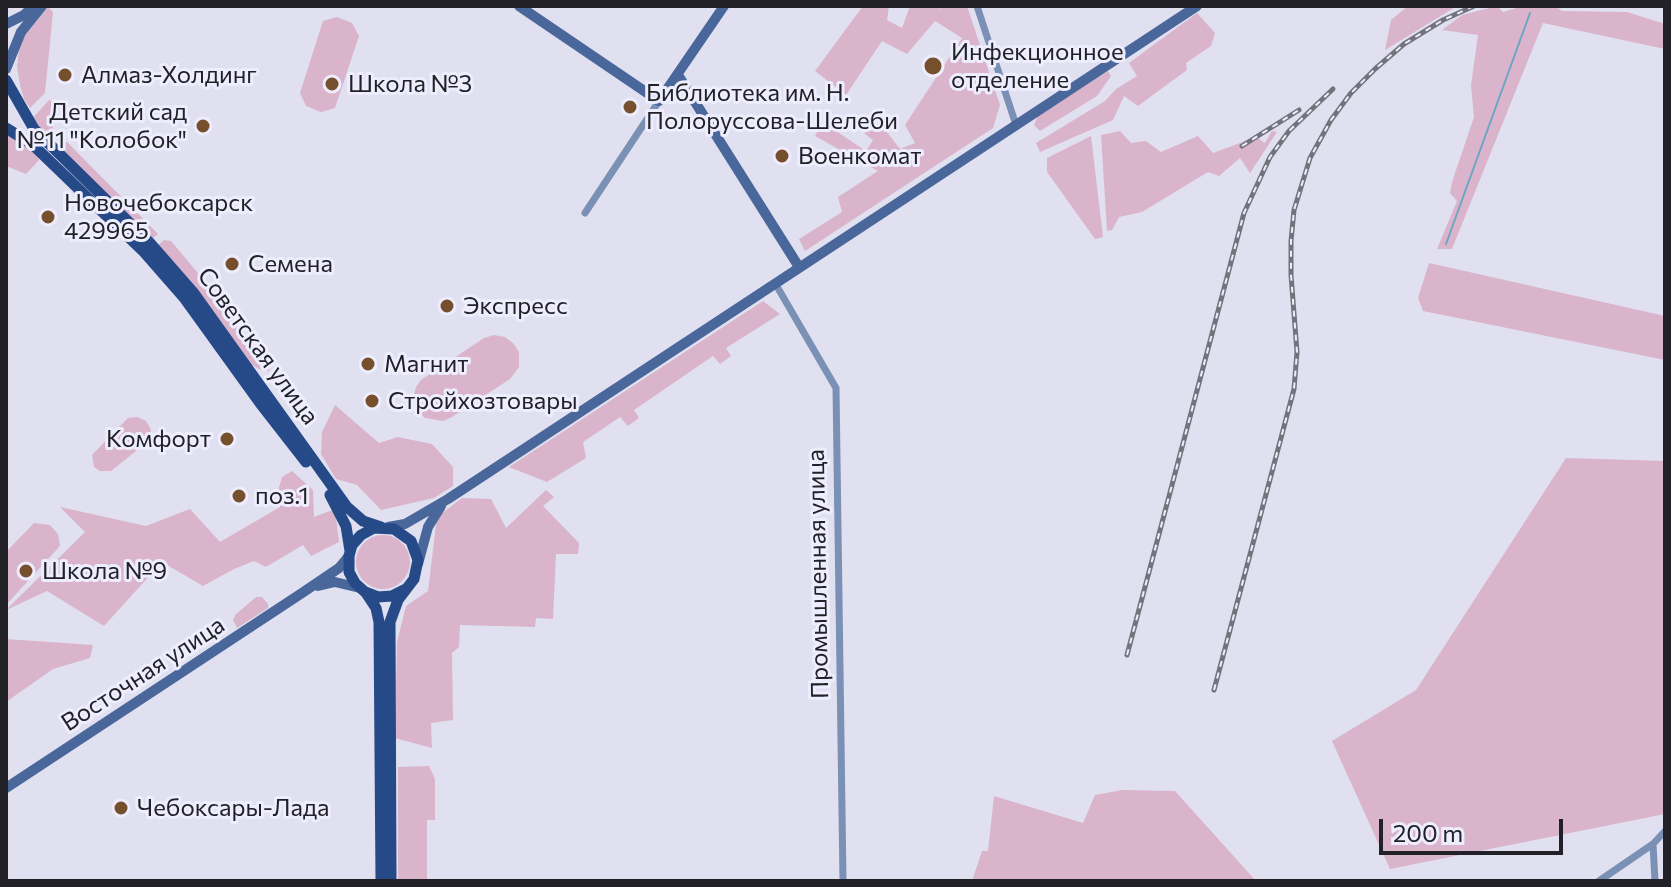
<!DOCTYPE html>
<html>
<head>
<meta charset="utf-8">
<style>
  body { margin:0 }
  #map { position:relative; width:1671px; height:887px; overflow:hidden; background:#e1e0f1; font-family:Commissioner,sans-serif }
  canvas { display:block }
  .frame { position:absolute; inset:0; border:8px solid #212127; pointer-events:none }
  .scale { position:absolute; left:1379px; top:819px; width:184px; height:36px; box-sizing:border-box; border:4px solid #212127; border-top:0; padding-left:10px; font-size:24px; line-height:28px; white-space:nowrap; color:#212127; -webkit-text-stroke:6px #eeedfe; paint-order:stroke }
</style>
</head>
<body>
<div id="map">
<canvas width="1671" height="887"></canvas>
<div class="frame"></div>
<div class="scale">200 m</div>
</div>
<script>
const ctx = document.querySelector('canvas').getContext('2d');
ctx.lineJoin = 'round';
function fill(path, color) {
  ctx.fillStyle = color;
  ctx.fill(path, 'evenodd');
}
function poly(rows) {
  const path = new Path2D();
  for (const r of rows) {
    if (r.length === 3) {
      path.moveTo(r[0] + r[2], r[1]);
      path.arc(r[0], r[1], r[2], 0, 2 * Math.PI);
      continue;
    }
    path.moveTo(r[0], r[1]);
    for (let i = 2; i < r.length; i += 2) path.lineTo(r[i], r[i + 1]);
  }
  return path;
}
function trace(path, color, width, dash) {
  ctx.strokeStyle = color;
  ctx.lineWidth = width;
  ctx.lineCap = dash ? 'butt' : 'round';
  ctx.setLineDash(dash || []);
  ctx.stroke(path);
}
function write(font, color, halo, rows, align = 'center') {
  ctx.font = font + ' Commissioner,sans-serif';
  ctx.lineWidth = 6;
  ctx.setLineDash([]);
  ctx.textBaseline = 'middle';
  ctx.strokeStyle = halo;
  ctx.fillStyle = color;
  for (const [text, x, y, turn = 0] of rows) {
    ctx.save();
    ctx.translate(x, y);
    ctx.rotate((+turn || 0) * Math.PI / 180);
    ctx.textAlign = isNaN(turn) ? turn : align;
    if (halo) ctx.strokeText(text, 0, 0);
    ctx.fillText(text, 0, 0);
    ctx.restore();
  }
}
fill(poly([
  [863,6,889,6,887,20,902,28,910,6,935,6,940,9,940,6,967,6,1000,105,993,128,805,251,799,239,842,212,838,197,878,171,815,136,819,129,833,129,866,151,873,140,864,133,883,127,900,149,915,143,905,125,962,38,935,21,907,54,882,41,846,95,815,71],
  [1408,6,1457,6,1385,50,1391,20],
  [1497,6,1503,12,1523,6,1555,6,1562,11,1627,12,1665,24,1665,49,1543,23,1452,249,1437,249,1457,201,1450,193,1452,182,1474,117,1471,85,1478,35,1442,30,1462,15],
  [48,7,53,12,45,93,30,108,24,99,20,85,17,67,19,49,23,37],
  [1197,13,1215,33,1211,46,1186,63,1187,70,1138,106,1124,96,1113,120,1040,152,1036,143,1105,101,1116,89,1137,76,1129,63],
  [337,17,352,23,359,36,335,108,321,112,306,106,300,93,323,21],
  [1108,71,1111,76,1097,96,1040,131,1034,125,1038,115],
  [49,100,52,101,51,124,58,135,52,141,32,119],
  [6,131,35,150,39,160,26,174,6,166],
  [1120,131,1131,143,1146,141,1161,152,1198,136,1213,153,1256,137,1265,143,1272,131,1277,132,1250,173,1240,158,1219,176,1208,172,1142,212,1119,217,1112,230,1107,231,1101,135],
  [1091,136,1103,237,1095,239,1047,172,1047,158],
  [63,142,67,142,158,234,153,238,147,237,58,146],
  [164,240,171,241,224,304,270,371,259,369,247,362,157,246],
  [1429,263,1665,316,1665,360,1423,311,1418,298],
  [763,301,780,314,726,348,731,356,720,364,713,356,634,410,639,418,628,426,620,417,583,442,586,458,547,482,509,467],
  [494,335,505,337,513,343,519,352,519,367,510,379,452,417,443,421,425,418,416,409,413,398,416,387,421,380,484,338],
  [335,405,379,443,398,437,432,444,453,467,453,486,434,498,381,510,357,485,336,479,321,454,322,432],
  [137,417,146,421,151,430,146,443,111,471,100,471,94,467,92,455,128,418],
  [1566,458,1665,461,1665,814,1390,869,1332,741,1416,690],
  [292,471,313,490,314,517,335,509,339,542,311,556,303,545,266,567,254,561,234,569,203,586,162,562,104,626,47,591,6,610,85,532,60,507,146,526,190,509,220,542,280,507,278,491,282,477],
  [546,490,554,497,543,506,579,543,578,554,556,554,553,619,536,618,535,627,460,625,459,647,452,653,453,720,431,723,432,748,395,738,397,642,406,606,428,591,437,517,462,498,491,499,506,528],
  [34,523,50,525,58,534,60,546,6,605,6,552],
  [383,562,27],
  [256,597,262,597,268,604,268,608,237,628,233,620,235,615],
  [6,639,93,645,90,658,53,669,6,702],
  [429,766,435,779,435,820,427,820,427,881,398,881,398,767],
  [1123,790,1175,791,1256,881,972,881,982,851,988,851,994,796,1083,823,1095,795]
]), '#d9b4ca');
trace(poly([
  [1446,244,1530,13]
]), '#6ea5c4', 2);
trace(poly([
  [977,6,1016,125],
  [585,213,659,101],
  [775,283,836,388,843,881],
  [1653,844,1655,881],
  [1599,881,1653,844,1665,831]
]), '#7a90b4', 7);
trace(poly([
  [519,6,659,101,724,6],
  [6,24,24,15,32,7],
  [6,69,21,32,42,6],
  [678,75,799,267],
  [388,527,405,524,448,499,1197,6],
  [418,564,428,527,441,506],
  [318,586,335,582,360,588],
  [6,788,302,593,339,568,349,556]
]), '#49679b', 10);
trace(poly([
  [6,80,34,129,151,244,193,292,347,507,363,521,381,527],
  [6,128,32,144,143,251,185,299,260,403,306,462],
  [330,495,346,526,350,551],
  [366,593,376,608,379,622,381,881],
  [391,881,390,622,398,600,414,579,418,560,411,541,394,529,374,528,361,535,352,545,349,556,349,572,355,583,365,592,378,597,392,596,406,589]
]), '#264988', 11);
const rail = poly([
  [1242,146,1299,110],
  [1127,655,1244,213,1270,157,1289,131,1333,89],
  [1214,690,1294,389,1297,352,1291,275,1291,241,1294,210,1310,158,1331,120,1351,93,1375,69,1404,44,1443,20,1474,6]
]);
trace(rail, '#73737d', 5);
trace(rail, '#eeedfe', 2, [6]);
for (const [x, y, r, color] of [
  [933,66,10,"#76502c"],
  [65,75,8,"#76502c"],
  [332,84,8,"#76502c"],
  [630,107,8,"#76502c"],
  [203,126,8,"#76502c"],
  [782,156,8,"#76502c"],
  [48,217,8,"#76502c"],
  [232,264,8,"#76502c"],
  [447,306,8,"#76502c"],
  [368,364,8,"#76502c"],
  [372,401,8,"#76502c"],
  [227,439,8,"#76502c"],
  [239,496,8,"#76502c"],
  [26,571,8,"#76502c"],
  [121,808,8,"#76502c"]
]) {
  const dot = new Path2D();
  dot.arc(x, y, r, 0, 2 * Math.PI);
  ctx.fillStyle = color;
  ctx.fill(dot);
  trace(dot, '#eeedfe', 3);
}
write('24px', '#212127', '#eeedfe', [
  ["Инфекционное",951,52],
  ["отделение",951,80],
  ["Алмаз-Холдинг",81,75],
  ["Школа №3",348,84],
  ["Библиотека им. Н.",646,93],
  ["Полоруссова-Шелеби",646,121],
  ["Детский сад",187,112,"right"],
  ["№11 \"Колобок\"",187,140,"right"],
  ["Военкомат",798,156],
  ["Новочебоксарск",64,203],
  ["429965",64,231],
  ["Семена",248,264],
  ["Экспресс",463,306],
  ["Магнит",384,364],
  ["Стройхозтовары",388,401],
  ["Комфорт",211,439,"right"],
  ["поз.1",255,496],
  ["Школа №9",42,571],
  ["Чебоксары-Лада",137,808]
], 'left');
write('24px', '#212127', '#eeedfe', [
  ["Советская улица",258,346,54],
  ["Промышленная улица",818,574,-91],
  ["Восточная улица",143,674,-33]
]);
</script>
</body>
</html>
